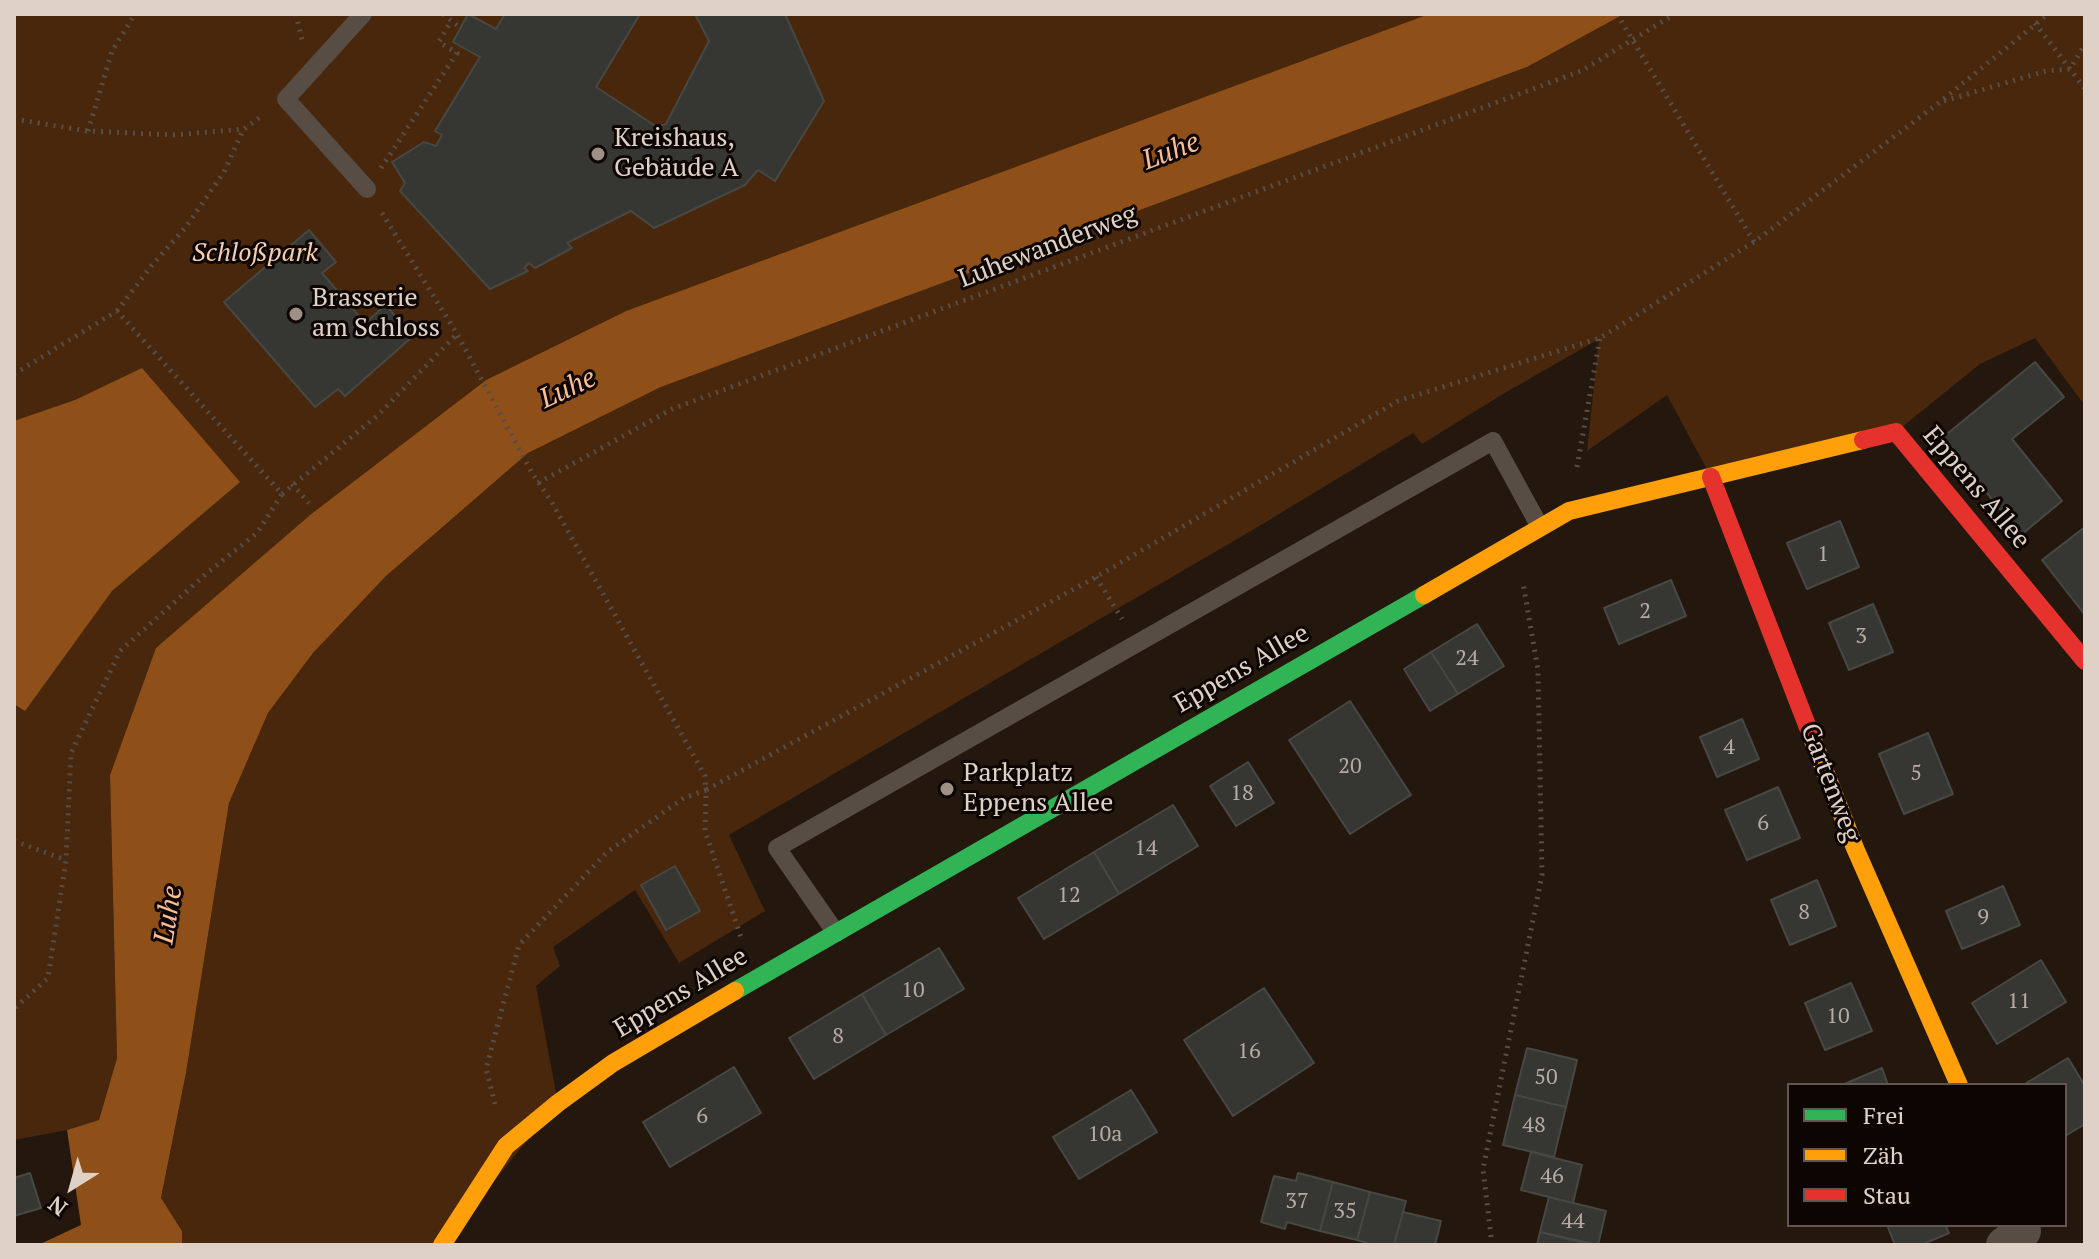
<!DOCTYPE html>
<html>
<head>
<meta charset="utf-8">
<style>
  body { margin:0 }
  #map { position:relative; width:2099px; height:1259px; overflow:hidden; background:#24170e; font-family:"PT Serif",serif }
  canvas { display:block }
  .frame { position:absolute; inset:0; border:16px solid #e0d1c7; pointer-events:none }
  .legend { position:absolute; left:1787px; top:1083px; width:280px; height:144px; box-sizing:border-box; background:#0d0501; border:2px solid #615750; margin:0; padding:10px 14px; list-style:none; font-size:24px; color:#e0d1c7 }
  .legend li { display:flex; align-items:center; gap:16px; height:40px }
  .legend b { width:40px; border:2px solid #615750 }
  .north { position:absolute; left:32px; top:1147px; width:80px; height:80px; -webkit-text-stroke:6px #0d0501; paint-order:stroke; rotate:217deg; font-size:22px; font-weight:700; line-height:32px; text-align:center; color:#e0d1c7 }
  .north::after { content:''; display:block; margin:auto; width:28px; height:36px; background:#e0d1c7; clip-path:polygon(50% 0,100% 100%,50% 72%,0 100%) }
</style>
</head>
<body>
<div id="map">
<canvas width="2099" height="1259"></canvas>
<div class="frame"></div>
<ul class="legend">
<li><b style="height:10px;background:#30b455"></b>Frei</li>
<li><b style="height:10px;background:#ff9f0a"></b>Zäh</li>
<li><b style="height:10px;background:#e5322d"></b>Stau</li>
</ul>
<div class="north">N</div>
</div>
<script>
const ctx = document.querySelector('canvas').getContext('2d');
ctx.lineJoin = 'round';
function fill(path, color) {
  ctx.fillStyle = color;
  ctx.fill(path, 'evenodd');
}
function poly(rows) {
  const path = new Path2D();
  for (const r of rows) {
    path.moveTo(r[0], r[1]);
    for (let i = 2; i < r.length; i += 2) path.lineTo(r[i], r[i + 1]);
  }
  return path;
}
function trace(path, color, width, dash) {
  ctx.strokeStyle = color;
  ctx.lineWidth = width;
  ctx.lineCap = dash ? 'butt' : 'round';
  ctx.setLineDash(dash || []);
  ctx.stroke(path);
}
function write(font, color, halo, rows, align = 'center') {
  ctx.font = font + ' "PT Serif",serif';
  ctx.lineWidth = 6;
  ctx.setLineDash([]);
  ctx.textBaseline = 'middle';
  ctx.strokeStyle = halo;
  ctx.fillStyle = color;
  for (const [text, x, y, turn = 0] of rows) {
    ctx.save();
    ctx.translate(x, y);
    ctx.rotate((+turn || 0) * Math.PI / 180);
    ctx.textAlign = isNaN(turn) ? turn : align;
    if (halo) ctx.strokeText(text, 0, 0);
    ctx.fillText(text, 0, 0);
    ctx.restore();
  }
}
fill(poly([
  [14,14,1429,14,626,311,486,380,310,515,156,649,110,775,117,1058,99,1120,67,1130,14,1140],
  [1624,14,2085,14,2085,406,2035,338,1980,364,1896,432,1711,477,1667,395,1587,451,1599,339,1503,394,1422,444,1413,433,1251,531,729,835,765,911,679,963,635,890,553,947,560,966,536,986,558,1103,442,1245,182,1245,182,1231,161,1199,186,1073,229,803,268,713,313,653,386,576,528,453,661,387,1527,67]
]), '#48270c');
fill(poly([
  [1429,14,1624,14,1527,67,661,387,528,453,386,576,313,653,268,713,229,803,186,1073,161,1198,182,1231,182,1245,38,1245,81,1225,67,1130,99,1120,117,1058,110,775,156,648,310,515,486,380,626,311],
  [142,368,240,482,112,591,25,711,14,704,14,421,75,400]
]), '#8e4f18');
const building = poly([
  [468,14,496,29,505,14,640,14,596,87,657,127,666,124,709,41,695,14,785,14,824,101,775,181,758,170,745,185,654,228,631,211,567,243,572,248,535,268,529,263,524,268,528,271,490,289,400,191,405,183,392,162,424,142,436,146,442,135,435,131,480,57,453,42,468,14],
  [309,230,336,262,322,273,365,323,386,305,412,337,345,396,338,389,315,407,224,302,309,230],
  [2035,362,2064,397,2012,439,2062,501,2021,535,1942,438,2035,362],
  [1840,521,1859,567,1807,589,1787,543,1840,521],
  [2085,527,2085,615,2042,560,2085,527],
  [1671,580,1686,616,1619,644,1604,608,1671,580],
  [1873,604,1893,652,1849,670,1829,623,1873,604],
  [1477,624,1504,666,1458,694,1431,652,1477,624],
  [1431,652,1458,694,1430,711,1404,669,1431,652],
  [1350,701,1411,795,1350,834,1289,740,1350,701],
  [1742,719,1759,759,1717,777,1700,737,1742,719],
  [1928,733,1953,794,1904,814,1879,754,1928,733],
  [1248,762,1274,803,1236,826,1210,786,1248,762],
  [1778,787,1800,838,1747,860,1725,810,1778,787],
  [1173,805,1198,846,1119,894,1094,852,1173,805],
  [1094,852,1119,894,1044,939,1018,898,1094,852],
  [675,866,700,911,666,930,641,885,675,866],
  [1817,880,1836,926,1790,945,1771,900,1817,880],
  [2003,886,2020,925,1962,949,1946,911,2003,886],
  [939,948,964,989,886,1035,862,994,939,948],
  [2041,960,2066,1002,1997,1044,1972,1003,2041,960],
  [1851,983,1872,1031,1825,1050,1805,1003,1851,983],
  [1264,988,1314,1063,1233,1116,1184,1040,1264,988],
  [862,994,886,1035,814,1079,789,1038,862,994],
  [1527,1048,1577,1060,1566,1107,1515,1095,1527,1048],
  [2068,1058,2085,1086,2085,1124,2065,1136,2065,1085,2023,1085,2068,1058],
  [734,1067,761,1113,670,1167,643,1122,734,1067],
  [1882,1068,1888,1085,1842,1085,1882,1068],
  [1131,1090,1157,1132,1079,1179,1053,1137,1131,1090],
  [1515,1095,1566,1107,1554,1157,1503,1145,1515,1095],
  [1531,1152,1582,1165,1573,1203,1521,1190,1531,1152],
  [30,1173,41,1208,14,1216,14,1178,30,1173],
  [1298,1173,1333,1182,1320,1231,1287,1222,1285,1229,1261,1222,1274,1176,1296,1181,1298,1173],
  [1333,1182,1370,1192,1357,1240,1320,1231,1333,1182],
  [1370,1192,1406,1201,1394,1245,1373,1245,1357,1240,1370,1192],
  [1549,1197,1606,1211,1598,1245,1540,1232,1549,1197],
  [1403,1212,1441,1221,1435,1245,1394,1245,1403,1212],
  [1887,1225,1945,1225,1949,1233,1921,1245,1895,1245,1887,1225],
  [1540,1232,1592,1245,1537,1245,1540,1232]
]);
fill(building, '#363632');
trace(building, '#474843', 2);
trace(poly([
  [296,14,302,40],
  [443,14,460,28],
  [1617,14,1754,242],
  [2035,23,2085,89],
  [1944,101,2046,71,2070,69,2085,44],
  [14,119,88,131,173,135,244,129,263,115],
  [88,131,112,51,135,14],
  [381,168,457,53,439,42,451,21],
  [382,213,457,334,532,473,551,501,705,776,706,790,1096,577,1398,401,1600,338,1754,242,1940,102,2048,14],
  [117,311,152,265,185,228,224,172,243,130],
  [14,374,117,311,282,494,257,533,207,573,120,651,71,753,66,860,48,978,14,1009],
  [1577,467,1600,338],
  [538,483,672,409,1581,71,1675,14],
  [292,484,309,503],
  [282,494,377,416,457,334],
  [1096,577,1122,619],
  [14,841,66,860],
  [495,1104,486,1069,519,945,607,852,684,798,706,790,705,831,742,940],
  [1492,1245,1483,1169,1542,875,1538,670,1523,583]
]), '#574e48', 5, [2, 6]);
trace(poly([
  [363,14,286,99,367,189],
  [836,933,777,848,1493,441,1540,527]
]), '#574d45', 18);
trace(poly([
  [2004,1245,2023,1231]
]), '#574d45', 36);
trace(poly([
  [735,991,1424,595]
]), '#30b455', 18);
trace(poly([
  [1424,595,1569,511,1863,440],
  [1812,738,1855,848,1959,1085],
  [442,1245,506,1146,558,1103,613,1063,735,991]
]), '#ff9f0a', 18);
trace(poly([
  [1863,440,1896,432,2085,661],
  [1711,477,1812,738]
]), '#e5322d', 18);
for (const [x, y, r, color] of [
  [598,154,8,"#9e9086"],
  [296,314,8,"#9e9086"],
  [947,789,8,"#9e9086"]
]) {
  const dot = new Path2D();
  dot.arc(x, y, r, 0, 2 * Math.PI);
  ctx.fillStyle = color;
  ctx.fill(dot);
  trace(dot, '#0d0501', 3);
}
write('22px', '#b6aaa2', null, [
  ["1",1823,555],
  ["2",1645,612],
  ["3",1861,637],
  ["24",1467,659],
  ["4",1729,748],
  ["20",1350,767],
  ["5",1916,774],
  ["18",1242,794],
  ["6",1763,824],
  ["14",1146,849],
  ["12",1069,896],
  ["8",1804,913],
  ["9",1983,918],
  ["10",913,991],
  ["11",2019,1002],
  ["10",1838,1017],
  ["8",838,1037],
  ["16",1249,1052],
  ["50",1546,1078],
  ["6",702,1117],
  ["48",1534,1126],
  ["10a",1105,1135],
  ["46",1552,1177],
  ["37",1297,1202],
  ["35",1345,1212],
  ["44",1573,1222]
]);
write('26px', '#e0d1c7', '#0d0501', [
  ["Kreishaus,",614,139],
  ["Gebäude A",614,169],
  ["Brasserie",312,299],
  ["am Schloss",312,329],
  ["Parkplatz",963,774],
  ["Eppens Allee",963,804]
], 'left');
write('26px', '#e0d1c7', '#0d0501', [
  ["Luhewanderweg",1048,247,-21],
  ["Eppens Allee",1976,488,50],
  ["Eppens Allee",1242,669,-30],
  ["Gartenweg",1830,783,69],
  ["Eppens Allee",681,993,-31]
]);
write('italic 26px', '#f4cdb2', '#0d0501', [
  ["Schloßpark",255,254]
]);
write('italic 28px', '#f8be95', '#0d0501', [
  ["Luhe",1171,152,-21],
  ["Luhe",568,389,-25],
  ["Luhe",169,915,-81]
]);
</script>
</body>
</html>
